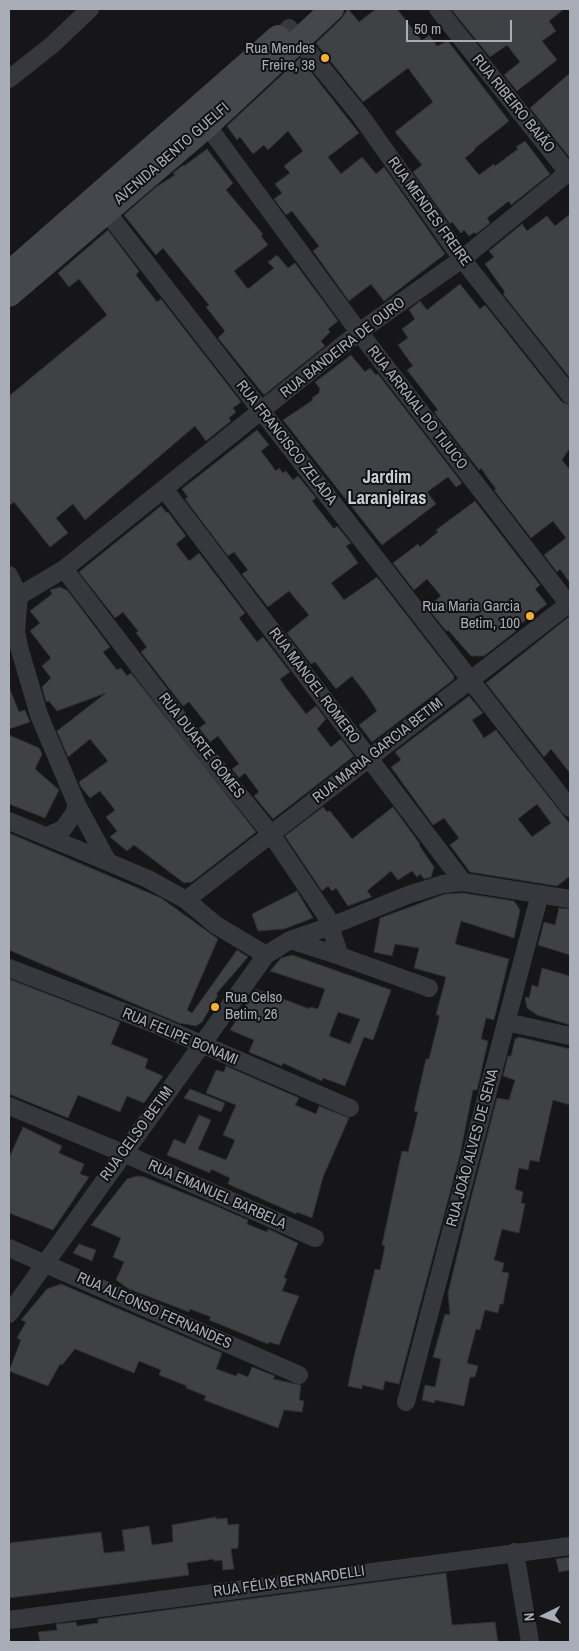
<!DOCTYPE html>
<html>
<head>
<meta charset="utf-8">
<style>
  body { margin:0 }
  #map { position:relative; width:579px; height:1651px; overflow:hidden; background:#161618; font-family:"Archivo Narrow",sans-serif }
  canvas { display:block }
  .frame { position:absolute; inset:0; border:10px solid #a8adb8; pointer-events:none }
  .north { position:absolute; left:519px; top:1591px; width:50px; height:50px; -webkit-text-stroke:4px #111113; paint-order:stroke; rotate:266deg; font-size:14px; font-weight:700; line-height:20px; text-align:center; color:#a8adb8 }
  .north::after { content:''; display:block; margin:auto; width:18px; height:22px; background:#a8adb8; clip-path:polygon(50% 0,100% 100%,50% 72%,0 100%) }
  .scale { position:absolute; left:406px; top:20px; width:106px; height:22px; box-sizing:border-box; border:2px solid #a8adb8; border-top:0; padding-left:6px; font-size:15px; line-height:18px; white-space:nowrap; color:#a8adb8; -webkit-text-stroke:4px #111113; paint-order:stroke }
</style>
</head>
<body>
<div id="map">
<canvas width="579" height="1651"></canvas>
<div class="frame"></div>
<div class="north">N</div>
<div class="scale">50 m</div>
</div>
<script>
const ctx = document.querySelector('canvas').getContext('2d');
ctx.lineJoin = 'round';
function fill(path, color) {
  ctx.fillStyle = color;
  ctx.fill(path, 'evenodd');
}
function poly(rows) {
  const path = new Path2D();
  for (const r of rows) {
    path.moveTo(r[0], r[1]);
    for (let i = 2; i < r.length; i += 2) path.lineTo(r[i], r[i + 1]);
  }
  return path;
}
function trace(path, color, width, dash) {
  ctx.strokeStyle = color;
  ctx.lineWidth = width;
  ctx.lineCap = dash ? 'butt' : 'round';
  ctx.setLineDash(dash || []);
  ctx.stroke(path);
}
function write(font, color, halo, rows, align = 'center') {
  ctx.font = font + ' "Archivo Narrow",sans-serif';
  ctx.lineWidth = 4;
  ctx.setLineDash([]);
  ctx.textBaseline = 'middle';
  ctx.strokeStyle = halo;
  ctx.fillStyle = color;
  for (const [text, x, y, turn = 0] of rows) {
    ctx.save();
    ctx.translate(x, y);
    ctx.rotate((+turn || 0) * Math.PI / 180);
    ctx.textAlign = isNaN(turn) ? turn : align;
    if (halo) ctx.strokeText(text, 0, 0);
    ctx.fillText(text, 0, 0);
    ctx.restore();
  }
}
const building = poly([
  [348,9,359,22,376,9,397,9,422,41,429,35,437,46,448,41,509,121,474,149,475,150,465,158,479,175,494,164,495,166,518,149,516,147,525,141,550,174,511,205,509,201,487,218,490,223,476,234,475,232,469,236,464,230,461,233,452,222,450,224,413,172,422,165,395,132,433,102,408,68,363,102,316,43,341,19,348,9],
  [451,9,564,9,549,21,556,31,542,41,557,60,517,91,504,75,520,62,507,45,490,57,451,9],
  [300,58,359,133,328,157,341,174,362,157,376,174,384,167,445,254,384,301,371,284,349,301,313,251,319,246,292,211,286,215,274,199,282,193,275,184,290,173,284,166,303,151,288,131,268,150,264,145,253,154,240,137,237,140,227,126,300,58],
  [570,73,570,158,530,108,570,73],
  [207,149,233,183,226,190,263,234,261,236,268,245,234,271,248,289,274,268,268,262,277,255,288,268,295,263,338,321,328,329,330,332,321,341,325,346,264,395,218,338,225,331,206,307,209,305,163,248,156,255,124,215,156,187,175,175,173,173,183,165,184,166,207,149],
  [570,214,570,378,503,294,505,292,485,264,494,257,489,251,522,224,527,231,547,216,555,226,570,214],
  [108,230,139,271,136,275,157,302,161,299,241,402,233,408,236,412,229,418,231,421,206,441,195,426,85,520,73,504,56,518,68,533,50,547,14,502,9,506,9,396,107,315,79,279,69,287,58,273,108,230],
  [460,284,480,309,485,305,562,402,570,405,570,448,562,460,570,470,570,583,560,569,557,572,544,555,566,538,553,521,531,538,494,490,496,489,487,477,481,468,479,470,434,412,438,410,407,370,413,366,398,345,408,338,402,329,415,319,409,310,420,301,427,310,460,284],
  [351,355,365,372,370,368,376,375,378,374,462,483,456,487,448,477,427,492,436,504,382,545,283,420,313,400,312,398,319,393,320,389,315,382,351,355],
  [257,430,269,445,261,451,276,471,279,468,283,473,286,471,293,480,298,476,316,498,312,501,334,529,337,526,351,543,346,546,358,563,331,583,344,600,377,577,454,676,453,680,372,742,359,725,377,711,366,694,352,676,336,689,315,662,311,664,287,633,309,615,289,591,268,607,242,574,248,570,234,552,228,556,185,499,188,497,182,489,257,430],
  [475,501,540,585,535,589,547,604,514,629,516,631,484,656,471,656,448,630,446,631,427,607,441,596,427,579,414,590,393,563,418,544,420,547,438,532,436,530,475,501],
  [161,506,167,513,168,512,186,536,176,544,189,561,199,553,245,613,239,618,257,642,263,637,290,672,280,679,286,688,306,714,316,706,326,719,317,729,331,747,341,739,354,756,273,819,254,796,259,792,245,773,239,778,232,769,239,764,218,736,210,742,199,728,206,723,189,702,183,706,141,652,147,647,136,633,138,631,123,612,115,618,79,572,161,506],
  [60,587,68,591,110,647,103,652,117,670,121,668,127,676,131,673,256,832,192,882,184,883,134,845,127,851,110,837,117,831,106,817,115,810,100,791,90,798,81,787,79,782,108,761,90,739,68,757,57,731,106,693,57,711,49,701,46,702,42,687,51,678,42,666,51,658,30,631,40,623,30,611,52,594,50,590,60,587],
  [570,616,570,773,551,749,544,757,486,683,570,616],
  [9,687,19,712,25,710,30,722,9,729,9,687],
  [469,696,483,713,472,720,484,738,496,730,570,824,570,876,557,886,470,872,450,845,459,838,444,818,433,825,391,767,401,760,395,752,469,696],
  [537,804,551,823,532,837,518,819,537,804],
  [9,735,39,748,42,754,35,769,59,790,45,818,9,804,9,735],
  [323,807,327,812,330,811,352,839,393,807,420,844,419,845,434,867,431,877,424,879,420,874,417,877,412,871,398,880,391,871,367,891,372,897,348,906,336,888,332,891,328,886,322,891,285,836,323,807],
  [9,833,161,898,218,939,187,1010,192,1013,237,950,248,957,216,994,218,995,202,1022,196,1026,179,1023,9,950,9,833],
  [297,891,313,918,284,929,258,931,252,914,297,891],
  [463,893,514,901,520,910,514,938,461,921,455,944,509,959,494,1020,486,1018,481,1039,488,1041,477,1090,473,1090,460,1155,399,1384,385,1381,383,1390,362,1385,362,1389,348,1386,353,1361,375,1269,380,1270,385,1246,382,1245,402,1151,408,1152,418,1112,414,1111,426,1059,429,1059,439,1019,439,1015,436,1015,446,977,414,968,419,948,395,944,392,956,374,952,380,918,445,894,463,893],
  [559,908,570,909,570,955,538,945,544,922,555,925,559,908],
  [292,955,391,990,373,1040,364,1037,345,1086,323,1078,322,1081,283,1063,282,1066,249,1052,254,1040,230,1030,256,989,310,1009,310,1007,318,1009,325,989,270,971,281,958,292,955],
  [338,1012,360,1019,350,1044,329,1036,338,1012],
  [542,968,570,976,570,1025,537,1015,527,1008,525,997,529,998,532,985,538,987,542,968],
  [9,979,120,1022,111,1044,148,1059,145,1068,163,1076,144,1103,127,1096,120,1112,78,1095,68,1118,9,1094,9,979],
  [519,1037,570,1049,570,1105,553,1100,539,1162,530,1160,528,1170,519,1168,515,1189,523,1192,521,1203,525,1204,519,1233,502,1229,494,1260,504,1263,502,1272,509,1273,503,1304,500,1304,498,1313,485,1310,480,1330,476,1329,467,1363,478,1366,475,1377,470,1377,464,1406,435,1400,434,1403,422,1400,425,1385,435,1387,441,1359,433,1357,445,1314,450,1315,448,1293,468,1210,497,1098,509,1100,515,1080,503,1076,508,1056,511,1056,515,1039,519,1037],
  [226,1066,299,1098,295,1105,316,1114,319,1106,349,1118,323,1177,312,1218,297,1212,296,1214,228,1184,230,1178,211,1169,210,1173,167,1155,174,1139,185,1144,199,1115,211,1120,198,1149,226,1160,235,1140,223,1135,236,1105,206,1093,216,1070,224,1072,226,1066],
  [190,1089,225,1103,221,1112,184,1098,190,1089],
  [23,1127,62,1146,59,1153,84,1164,80,1174,89,1177,53,1230,9,1213,9,1158,23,1127],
  [138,1176,144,1177,216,1206,248,1220,247,1224,267,1232,268,1229,298,1243,284,1278,287,1279,282,1291,299,1296,279,1345,269,1342,268,1344,209,1320,211,1317,190,1309,189,1312,129,1289,116,1280,124,1262,113,1257,121,1238,91,1225,127,1179,138,1176],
  [79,1244,96,1250,92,1261,73,1253,79,1244],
  [61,1284,222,1353,216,1369,236,1376,238,1373,248,1377,252,1367,275,1376,273,1379,301,1385,299,1400,304,1401,302,1412,284,1410,278,1428,204,1400,206,1396,186,1388,187,1386,159,1375,161,1370,139,1361,134,1373,75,1349,62,1365,60,1364,48,1386,9,1371,21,1340,17,1338,26,1322,21,1320,47,1289,61,1284],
  [216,1517,216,1519,227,1518,228,1525,239,1524,238,1548,231,1549,234,1569,223,1570,222,1560,214,1561,214,1559,187,1563,189,1575,9,1598,9,1543,101,1532,104,1553,125,1551,122,1530,149,1526,152,1545,173,1542,172,1525,216,1517],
  [570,1557,570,1570,559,1572,556,1559,570,1557],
  [446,1573,452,1625,495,1622,498,1642,40,1642,38,1632,57,1630,56,1624,76,1622,77,1626,98,1623,98,1619,446,1573]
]);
fill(building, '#404145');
trace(building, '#303034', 1);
trace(poly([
  [438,9,570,175],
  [289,28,360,115,462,259,570,395],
  [9,79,52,45,90,9],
  [201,117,359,332,570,606],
  [99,202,570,808],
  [165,490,463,882],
  [64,569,209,758,271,834,327,917,340,956,429,988],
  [9,575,19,596,16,631,19,647,39,715,77,805,108,862,148,879,186,900,216,925,266,955,290,940,331,926,408,895,443,884,463,882,570,899],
  [19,596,64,569,359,332,462,259,570,171],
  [9,821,108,862],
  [47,836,63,829,73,815,77,805],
  [186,900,570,603],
  [290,940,340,956],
  [9,968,157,1025,350,1108],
  [506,1022,570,1036],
  [9,1106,123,1153,315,1238],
  [9,1248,299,1375],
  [9,1314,266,955],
  [406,1402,540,894],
  [515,1552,530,1642],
  [9,1620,570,1546]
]), '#37383d', 18);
trace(poly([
  [9,273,278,37],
  [9,295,207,126,332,9]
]), '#45474d', 24);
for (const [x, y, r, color] of [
  [325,58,5,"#f2b134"],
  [530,616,5,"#f2b134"],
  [215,1007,5,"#f2b134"]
]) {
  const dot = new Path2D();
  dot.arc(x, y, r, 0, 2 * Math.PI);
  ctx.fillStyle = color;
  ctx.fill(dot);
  trace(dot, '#111113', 2);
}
write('15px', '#a8adb8', '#111113', [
  ["Rua Mendes",315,49],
  ["Freire, 38",315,66],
  ["Rua Maria Garcia",520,607],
  ["Betim, 100",520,624],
  ["Rua Celso",225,998,"left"],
  ["Betim, 26",225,1015,"left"]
], 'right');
write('15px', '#a8adb8', '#111113', [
  ["RUA RIBEIRO BAIÃO",513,104,51],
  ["AVENIDA BENTO GUELFI",172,154,-41],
  ["RUA MENDES FREIRE",429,212,54],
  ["RUA BANDEIRA DE OURO",343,348,-38],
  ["RUA ARRAIAL DO TIJUCO",417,408,52],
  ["RUA FRANCISCO ZELADA",286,443,52],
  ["RUA MANOEL ROMERO",314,686,53],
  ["RUA DUARTE GOMES",201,746,52],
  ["RUA MARIA GARCIA BETIM",378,751,-38],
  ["RUA FELIPE BONAMI",180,1037,23],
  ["RUA CELSO BETIM",137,1134,-54],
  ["RUA JOÃO ALVES DE SENA",473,1148,-75],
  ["RUA EMANUEL BARBELA",217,1195,24],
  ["RUA ALFONSO FERNANDES",154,1311,24],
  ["RUA FÉLIX BERNARDELLI",289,1582,-8]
]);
write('bold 18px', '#c9ccd4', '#111113', [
  ["Jardim",387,478],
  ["Laranjeiras",387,499]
]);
</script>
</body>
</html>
